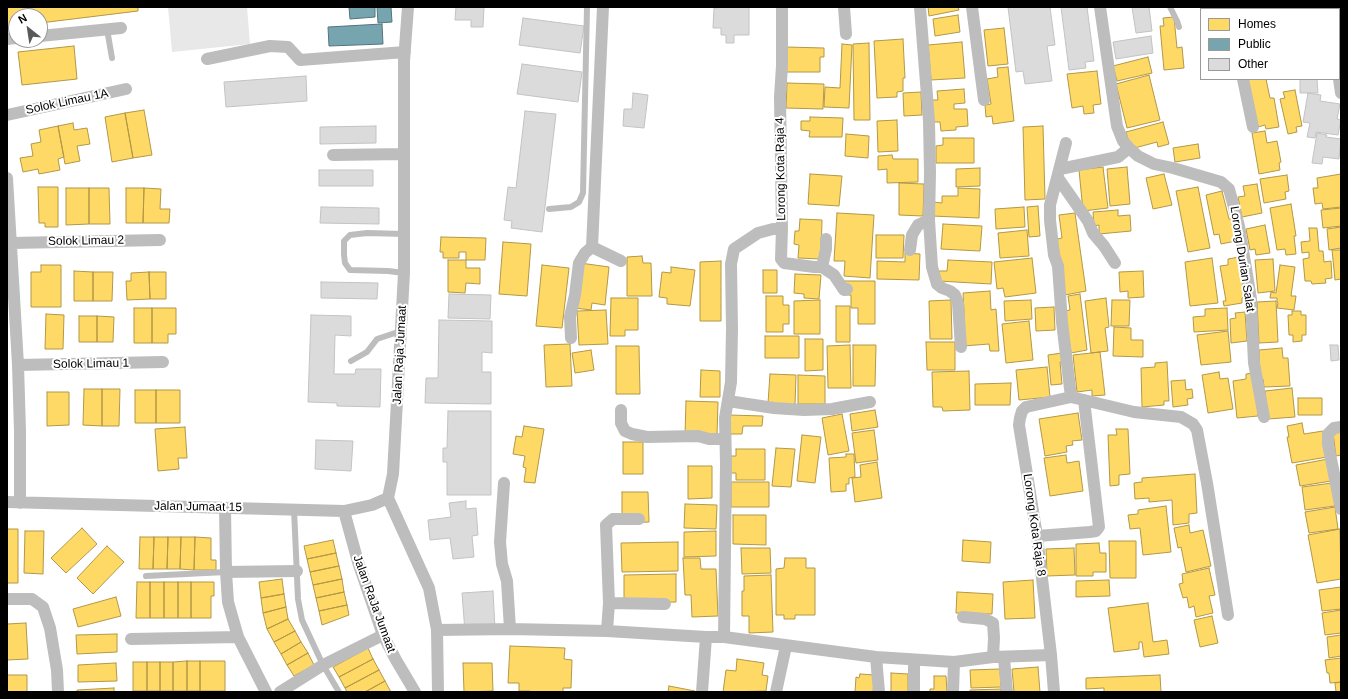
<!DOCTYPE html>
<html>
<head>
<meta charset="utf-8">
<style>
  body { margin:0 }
  #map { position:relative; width:1348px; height:699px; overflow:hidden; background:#fff; font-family:Arial,sans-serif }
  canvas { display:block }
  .frame { position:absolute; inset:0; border:8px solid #000; pointer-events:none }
  .legend { position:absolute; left:1200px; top:8px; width:140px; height:72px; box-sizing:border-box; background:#fff; border:1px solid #999; margin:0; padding:5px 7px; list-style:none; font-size:12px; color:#000 }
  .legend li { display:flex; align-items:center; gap:8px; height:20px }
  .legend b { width:20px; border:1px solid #999 }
  .north { position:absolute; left:8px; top:8px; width:40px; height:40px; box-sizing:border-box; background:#fff; border:1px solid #999; border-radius:50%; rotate:330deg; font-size:11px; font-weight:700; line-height:16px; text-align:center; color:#000 }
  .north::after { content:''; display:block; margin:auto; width:14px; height:18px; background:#595959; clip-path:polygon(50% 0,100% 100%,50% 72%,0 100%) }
</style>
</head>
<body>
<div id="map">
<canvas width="1348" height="699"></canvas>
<div class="frame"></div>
<ul class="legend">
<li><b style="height:11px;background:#ffd966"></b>Homes</li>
<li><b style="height:11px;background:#76a5af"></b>Public</li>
<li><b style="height:11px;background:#dbdbdb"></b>Other</li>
</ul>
<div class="north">N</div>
</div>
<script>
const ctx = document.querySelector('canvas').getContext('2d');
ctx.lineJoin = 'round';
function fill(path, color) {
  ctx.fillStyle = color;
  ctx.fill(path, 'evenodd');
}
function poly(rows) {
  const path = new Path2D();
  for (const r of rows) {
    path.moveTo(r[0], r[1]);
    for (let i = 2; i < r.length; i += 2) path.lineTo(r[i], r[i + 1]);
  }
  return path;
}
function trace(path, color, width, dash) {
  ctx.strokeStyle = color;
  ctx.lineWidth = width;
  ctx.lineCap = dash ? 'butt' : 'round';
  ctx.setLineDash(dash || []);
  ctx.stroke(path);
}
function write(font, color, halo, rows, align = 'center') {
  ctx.font = font + ' Arial,sans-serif';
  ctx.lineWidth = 4;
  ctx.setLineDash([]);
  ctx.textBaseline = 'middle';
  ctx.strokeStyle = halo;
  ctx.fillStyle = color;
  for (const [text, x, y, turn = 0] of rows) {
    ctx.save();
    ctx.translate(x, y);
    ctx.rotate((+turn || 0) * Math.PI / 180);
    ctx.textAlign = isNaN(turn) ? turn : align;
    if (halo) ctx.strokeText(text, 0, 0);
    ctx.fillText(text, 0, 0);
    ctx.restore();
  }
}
fill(poly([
  [168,7,247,7,250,44,172,52]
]), '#e8e8e8');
const homes = poly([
  [7,7,138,7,138,11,40,23,40,16,16,16,16,26,7,27,7,7],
  [928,7,958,7,959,10,929,16,928,7],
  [958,15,960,32,935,36,933,19,958,15],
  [1174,17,1177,48,1182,47,1184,68,1164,70,1160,26,1164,26,1163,18,1174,17],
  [1004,28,1008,64,988,66,984,30,1004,28],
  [903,39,905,78,903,78,903,91,897,92,897,97,877,98,874,41,903,39],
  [962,42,965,78,931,80,928,45,962,42],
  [869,43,870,120,854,120,853,44,869,43],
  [842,44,852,45,849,108,824,107,825,87,840,88,842,44],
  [74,46,77,79,22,85,18,52,74,46],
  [786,47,824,48,824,57,820,57,820,72,785,72,786,47],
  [1148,57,1152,73,1117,81,1113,66,1148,57],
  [1008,67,1014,121,993,124,992,116,986,117,985,105,991,104,987,79,998,77,997,68,1008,67],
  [1097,71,1101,104,1093,105,1094,113,1084,114,1083,106,1072,108,1067,74,1097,71],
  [1149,75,1160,120,1127,128,1116,84,1149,75],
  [1248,79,1266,79,1270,98,1274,98,1279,127,1266,129,1265,125,1258,127,1248,79],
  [787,83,824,84,823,109,786,108,787,83],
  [964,89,965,103,954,104,954,109,967,109,968,126,956,127,956,130,941,131,940,122,934,122,932,100,938,100,937,91,964,89],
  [1295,90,1302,126,1296,127,1297,132,1288,134,1280,99,1285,98,1283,92,1295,90],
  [921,92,922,115,904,116,903,93,921,92],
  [144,110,152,155,133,158,125,113,144,110],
  [125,113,133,158,112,162,105,117,125,113],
  [810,117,843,118,842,137,809,137,810,131,801,130,801,121,810,121,810,117],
  [897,120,898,151,878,152,877,121,897,120],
  [1163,122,1169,144,1158,147,1157,142,1131,149,1126,132,1163,122],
  [73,123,74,130,87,128,90,144,77,146,80,161,65,164,58,126,73,123],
  [58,126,64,157,58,159,60,170,39,174,38,169,23,172,20,158,33,156,31,144,41,142,39,130,58,126],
  [1043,126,1045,199,1025,200,1023,127,1043,126],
  [1265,131,1267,143,1277,141,1281,162,1279,163,1280,170,1259,174,1252,133,1265,131],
  [846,134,869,136,868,158,845,156,846,134],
  [943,138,974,138,974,163,936,163,936,146,943,145,943,138],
  [1198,144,1200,158,1175,162,1173,148,1198,144],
  [892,155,893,159,918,159,918,182,887,183,887,169,878,170,878,156,892,155],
  [1103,167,1108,208,1083,211,1079,170,1103,167],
  [1127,167,1130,204,1110,206,1107,169,1127,167],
  [980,168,980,186,956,187,956,169,980,168],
  [810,174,842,176,839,206,808,204,810,174],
  [1164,174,1172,205,1153,209,1146,178,1164,174],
  [1341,174,1341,207,1323,209,1322,203,1315,204,1313,188,1318,188,1317,178,1341,174],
  [1287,175,1289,191,1285,192,1286,199,1264,203,1260,179,1287,175],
  [899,183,924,184,923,216,899,215,899,183],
  [1257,184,1262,213,1242,217,1238,197,1245,196,1243,186,1257,184],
  [38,187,58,187,58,227,45,227,45,223,39,223,38,187],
  [1198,187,1210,248,1188,252,1176,191,1198,187],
  [66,188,89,188,89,224,66,225,66,188],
  [89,188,109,188,110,224,89,224,89,188],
  [126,188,144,188,143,223,126,223,126,188],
  [144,188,161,189,160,209,170,209,169,223,143,223,144,188],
  [958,188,980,189,979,218,932,216,933,202,942,203,942,196,958,196,958,188],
  [1222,191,1229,219,1232,219,1236,241,1221,244,1219,234,1214,235,1206,195,1222,191],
  [1291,204,1296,236,1294,236,1296,254,1286,255,1285,249,1277,250,1270,208,1291,204],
  [1038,206,1040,236,1029,237,1027,207,1038,206],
  [1024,207,1025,227,996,229,995,209,1024,207],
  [1341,208,1341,226,1323,228,1321,210,1341,208],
  [1118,210,1118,216,1130,215,1131,231,1099,234,1099,225,1094,226,1093,212,1118,210],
  [837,213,874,215,870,278,844,276,845,261,834,261,837,213],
  [1075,213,1086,291,1065,295,1057,239,1062,238,1059,215,1075,213],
  [800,219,822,220,821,259,798,258,799,245,794,244,795,231,799,231,800,219],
  [943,224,982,226,980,251,941,249,943,224],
  [1265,225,1270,253,1256,255,1255,249,1250,250,1246,229,1265,225],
  [1341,227,1341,248,1329,250,1327,229,1341,227],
  [1309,228,1317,228,1319,251,1323,251,1324,262,1331,261,1332,278,1325,279,1326,283,1312,284,1311,281,1305,281,1303,259,1309,258,1309,252,1302,253,1301,242,1310,241,1309,228],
  [1027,230,1029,256,1000,258,998,233,1027,230],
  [876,235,904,235,903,258,876,258,876,235],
  [441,237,486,238,485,260,466,260,466,252,459,252,459,258,443,258,443,252,440,252,441,237],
  [503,242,531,244,527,296,499,294,503,242],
  [1332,250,1341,250,1341,279,1335,280,1332,250],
  [905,253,920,254,919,280,877,279,877,261,905,262,905,253],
  [642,256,643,263,651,263,652,296,627,296,627,257,642,256],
  [1239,257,1245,297,1242,298,1242,303,1224,306,1223,301,1226,301,1220,266,1228,265,1228,259,1239,257],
  [1032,258,1036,293,1005,297,1003,288,997,289,994,262,1032,258],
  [1212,258,1218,303,1190,306,1185,262,1212,258],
  [1273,259,1275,291,1258,293,1255,260,1273,259],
  [448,260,466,260,466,268,480,268,480,284,466,283,465,293,448,292,448,260],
  [948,260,992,262,991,284,938,281,939,271,947,271,948,260],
  [721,261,721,321,700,321,700,262,721,261],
  [580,263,609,267,605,305,592,303,591,310,575,308,580,263],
  [41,265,61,265,61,307,31,307,31,272,41,272,41,265],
  [542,265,569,268,562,328,536,326,542,265],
  [1280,265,1295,267,1291,296,1296,296,1294,310,1277,308,1278,303,1277,302,1277,298,1270,298,1271,292,1276,293,1280,265],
  [671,267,695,270,690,306,667,304,667,298,659,297,662,272,671,273,671,267],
  [763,270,777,270,777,293,763,293,763,270],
  [74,271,93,272,93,301,74,301,74,271],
  [1143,271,1144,297,1128,298,1128,291,1120,292,1119,272,1143,271],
  [93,272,113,272,112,301,93,301,93,272],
  [149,272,166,272,166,299,150,299,149,272],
  [149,272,150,299,127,300,126,281,131,281,131,273,149,272],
  [795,274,821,275,819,299,804,298,804,294,794,293,795,274],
  [844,281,875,281,875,324,858,324,858,308,851,308,851,295,844,295,844,281],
  [990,291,991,310,996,309,999,351,990,351,989,344,963,346,964,312,963,293,990,291],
  [1080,294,1087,350,1071,353,1065,311,1070,310,1068,296,1080,294],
  [766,296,783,296,783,305,789,305,789,324,783,324,783,332,766,332,766,296],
  [611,298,638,298,638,330,625,330,625,336,610,336,611,298],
  [1106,298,1109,327,1105,328,1108,351,1091,353,1085,301,1106,298],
  [820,300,820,334,794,334,794,301,820,300],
  [951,300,952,339,930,339,929,301,951,300],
  [1031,300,1032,319,1005,321,1004,301,1031,300],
  [1112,300,1130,300,1129,326,1111,326,1112,300],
  [1276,301,1278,342,1259,343,1257,302,1276,301],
  [836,306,850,306,850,342,836,342,836,306],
  [1054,307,1055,330,1036,331,1035,308,1054,307],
  [134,308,152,308,152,343,134,343,134,308],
  [152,308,176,308,176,334,168,334,168,343,152,343,152,308],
  [1227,308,1228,330,1194,332,1193,317,1205,316,1205,309,1227,308],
  [606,310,608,344,579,345,577,311,606,310],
  [1292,311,1301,311,1301,315,1306,315,1306,335,1302,335,1302,341,1293,342,1293,335,1289,335,1288,315,1292,315,1292,311],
  [1245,312,1247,341,1231,343,1230,319,1236,318,1235,313,1245,312],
  [46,314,64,315,63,349,45,349,46,314],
  [79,316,97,316,97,342,79,342,79,316],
  [97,316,114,317,113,342,97,342,97,316],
  [1029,321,1033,360,1006,363,1002,324,1029,321],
  [1114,327,1131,328,1131,340,1143,340,1143,357,1113,356,1114,327],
  [1228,331,1231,362,1201,365,1197,335,1228,331],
  [765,336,799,336,799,358,765,358,765,336],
  [805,339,823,339,823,370,805,371,805,339],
  [926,342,955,342,955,370,927,370,926,342],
  [570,344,572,386,546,387,544,345,570,344],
  [850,345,851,388,828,388,827,346,850,345],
  [853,345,876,345,875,386,853,386,853,345],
  [616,346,639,346,640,394,616,394,616,346],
  [1282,348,1283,358,1288,358,1290,386,1264,387,1263,379,1260,379,1259,350,1282,348],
  [591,350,594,370,575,373,572,353,591,350],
  [1100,352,1105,395,1092,396,1092,390,1077,392,1073,355,1100,352],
  [1062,353,1063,362,1060,362,1062,384,1051,385,1048,355,1062,353],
  [1167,362,1169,401,1164,401,1164,405,1142,407,1141,368,1155,367,1155,363,1167,362],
  [1047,367,1050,397,1019,400,1016,370,1047,367],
  [701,370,720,371,720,397,700,397,701,370],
  [969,371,970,410,943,411,942,407,933,407,932,372,969,371],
  [1219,372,1220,379,1228,378,1233,409,1208,413,1202,375,1219,372],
  [1254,373,1258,416,1237,418,1233,381,1246,379,1246,374,1254,373],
  [770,374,796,375,795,405,768,403,770,374],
  [798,375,825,376,825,404,798,404,798,375],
  [1185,380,1186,390,1192,389,1193,398,1187,399,1188,405,1173,407,1171,381,1185,380],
  [1011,383,1010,405,975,405,975,384,1011,383],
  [1292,388,1295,417,1268,419,1265,391,1292,388],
  [84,389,102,389,102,426,83,425,84,389],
  [102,389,120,389,119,426,102,426,102,389],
  [135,390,156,390,156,423,135,423,135,390],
  [156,390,180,390,180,423,156,423,156,390],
  [47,392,69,392,69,425,47,426,47,392],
  [1298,398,1322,398,1322,415,1298,415,1298,398],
  [686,401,718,402,717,435,685,435,686,401],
  [875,410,878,427,852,431,850,414,875,410],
  [1078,413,1082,440,1072,441,1073,445,1066,446,1067,452,1045,456,1039,419,1078,413],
  [842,414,849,451,828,455,822,418,842,414],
  [729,415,763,416,762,426,743,426,742,434,729,434,729,415],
  [1302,423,1304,434,1323,431,1327,457,1292,463,1287,437,1289,437,1287,426,1302,423],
  [524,426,544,429,535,483,524,482,526,468,523,467,525,456,513,454,516,436,522,437,524,426],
  [185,427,187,458,178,458,179,469,158,471,155,429,185,427],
  [1116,429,1128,429,1130,474,1119,475,1119,485,1110,486,1108,435,1117,435,1116,429],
  [874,430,878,460,856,463,852,433,874,430],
  [1341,432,1341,455,1336,456,1333,433,1341,432],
  [802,435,821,437,815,483,797,481,802,435],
  [623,442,643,442,643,474,623,474,623,442],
  [776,448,795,449,791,487,772,486,776,448],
  [736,449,765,449,765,480,736,480,736,473,729,473,729,456,736,456,736,449],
  [846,454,854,454,855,477,849,478,849,484,846,484,846,491,831,492,829,458,846,457,846,454],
  [1066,455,1067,463,1079,461,1083,491,1050,496,1044,458,1066,455],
  [1328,459,1331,481,1300,486,1296,465,1328,459],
  [877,462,882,498,855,502,852,478,861,477,860,465,877,462],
  [688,466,712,466,712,498,688,499,688,466],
  [1195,474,1197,513,1189,514,1189,523,1173,525,1172,500,1149,502,1149,498,1135,499,1134,483,1142,482,1142,478,1195,474],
  [731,482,769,482,769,507,731,507,731,482],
  [1332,483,1335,506,1305,510,1302,487,1332,483],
  [622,492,648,492,649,522,622,523,622,492],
  [685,504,717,505,716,529,684,528,685,504],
  [1166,506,1171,552,1143,555,1140,528,1130,529,1128,515,1138,514,1138,510,1166,506],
  [1335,507,1338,529,1309,533,1305,512,1335,507],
  [733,515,766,515,766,545,733,544,733,515],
  [1189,525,1190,533,1203,530,1211,566,1186,572,1181,547,1178,548,1174,528,1189,525],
  [82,528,97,544,66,573,51,558,82,528],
  [7,529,18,529,18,583,7,583,7,529],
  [1340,529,1341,579,1317,583,1308,535,1340,529],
  [25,531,44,531,43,574,24,573,25,531],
  [716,531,716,556,684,557,684,532,716,531],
  [140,537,154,537,153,569,139,569,140,537],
  [154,537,168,537,167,569,153,569,154,537],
  [168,537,181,537,180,569,167,569,168,537],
  [181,537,195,537,194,570,180,569,181,537],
  [195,537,211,538,211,560,216,560,216,570,194,570,195,537],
  [333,540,336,553,307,559,304,546,333,540],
  [963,540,991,542,990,563,962,561,963,540],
  [1109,541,1136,541,1136,578,1110,578,1109,541],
  [678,542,678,571,622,572,621,543,678,542],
  [1099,543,1100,553,1106,553,1106,572,1093,572,1093,576,1076,576,1076,544,1099,543],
  [107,546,124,562,93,594,77,578,107,546],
  [741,548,770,548,771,573,742,574,741,548],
  [1074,548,1075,575,1047,576,1046,549,1074,548],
  [336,553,339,566,310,572,307,559,336,553],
  [683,558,700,558,701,569,716,569,718,616,692,617,691,595,685,595,683,558],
  [785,558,806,558,806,568,815,568,815,615,795,615,795,619,784,619,784,615,776,615,776,569,784,568,785,558],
  [339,566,342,579,313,585,310,572,339,566],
  [1209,568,1215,595,1209,596,1213,613,1196,617,1194,606,1189,608,1187,597,1183,598,1179,584,1183,583,1182,574,1209,568],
  [676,574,676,602,624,603,624,575,676,574],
  [771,575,773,632,749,633,749,616,742,616,742,591,744,591,744,576,771,575],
  [282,579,284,594,261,598,259,582,282,579],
  [342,579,344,592,316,598,313,585,342,579],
  [1033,580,1035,618,1005,619,1003,582,1033,580],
  [1109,580,1110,596,1076,597,1076,581,1109,580],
  [137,582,150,582,150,618,136,618,137,582],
  [150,582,164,582,164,618,150,618,150,582],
  [164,582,178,582,178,618,164,618,164,582],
  [178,582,191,582,191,618,178,618,178,582],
  [191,582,214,582,214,596,211,596,211,618,191,618,191,582],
  [1341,587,1341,609,1322,611,1319,590,1341,587],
  [344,592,347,605,319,611,316,598,344,592],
  [957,592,993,594,992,614,956,613,957,592],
  [284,594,286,607,263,613,261,598,284,594],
  [116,597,121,616,78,627,73,609,116,597],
  [1148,603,1153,642,1167,640,1169,654,1144,657,1142,642,1139,642,1139,649,1114,652,1108,608,1148,603],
  [347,605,349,615,322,625,319,611,347,605],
  [286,607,288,619,267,629,263,613,286,607],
  [1341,610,1341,633,1325,635,1322,613,1341,610],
  [1212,616,1218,643,1200,647,1194,620,1212,616],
  [288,619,295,631,274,642,267,629,288,619],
  [26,623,28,659,7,660,7,624,26,623],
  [295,631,301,642,281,654,274,642,295,631],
  [117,634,117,652,77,654,76,635,117,634],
  [1341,635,1341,656,1329,658,1327,637,1341,635],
  [301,642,308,653,287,665,281,654,301,642],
  [510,646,565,648,564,659,572,660,571,688,563,688,563,692,530,692,530,691,519,691,519,683,508,683,510,646],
  [368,648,373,659,339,677,333,667,368,648],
  [308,653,314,665,294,676,287,665,308,653],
  [1341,658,1341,682,1330,683,1329,673,1327,673,1325,660,1341,658],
  [373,659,379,670,345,688,339,677,373,659],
  [737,659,764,663,762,675,768,676,766,691,723,692,726,670,736,671,737,659],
  [187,661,200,661,200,691,187,691,187,661],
  [187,661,187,691,173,691,173,662,187,661],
  [200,661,225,661,225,691,200,691,200,661],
  [133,662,147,662,147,691,133,691,133,662],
  [147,662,160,662,160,691,147,691,147,662],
  [160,662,173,662,173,691,160,691,160,662],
  [116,663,117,681,78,682,78,665,116,663],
  [463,663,492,663,493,691,464,692,463,663],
  [1038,667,1040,692,1014,692,1012,669,1038,667],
  [1000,669,1001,687,971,688,970,670,1000,669],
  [379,670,385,681,365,692,347,692,345,688,379,670],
  [891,673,908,674,908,692,891,692,891,673],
  [860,674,875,675,873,692,855,692,856,677,859,678,860,674],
  [7,675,27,675,27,692,7,692,7,675],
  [1160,675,1161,692,1104,692,1104,688,1086,689,1086,678,1160,675],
  [934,676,946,676,947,692,930,692,930,689,934,689,934,676],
  [385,681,391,692,365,692,385,681],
  [1341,682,1341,692,1336,692,1335,683,1341,682],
  [669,686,695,691,695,692,668,692,669,686],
  [114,688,114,692,77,692,77,690,114,688],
  [1001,689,1001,692,970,692,970,690,1001,689]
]);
fill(homes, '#ffd966');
trace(homes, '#b29847', 1);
const public = poly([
  [349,7,375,7,375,17,350,19,349,7],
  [377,7,391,7,392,22,378,23,377,7],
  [382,24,383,44,329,46,328,27,382,24]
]);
fill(public, '#76a5af');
trace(public, '#53747a', 1);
const building = poly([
  [456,7,484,7,483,27,471,27,471,20,455,20,456,7],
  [727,7,749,7,749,35,734,35,734,43,726,43,726,35,721,35,721,28,713,28,714,8,727,7],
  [1008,7,1050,7,1055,45,1047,46,1052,81,1025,84,1023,71,1016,72,1008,7],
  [1061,7,1087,7,1094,61,1085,62,1086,68,1069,70,1061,7],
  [1132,7,1149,7,1152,31,1136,33,1132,7],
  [523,18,584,26,580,53,519,45,523,18],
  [1151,36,1153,53,1116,59,1113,42,1151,36],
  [522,64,582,72,578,102,517,94,522,64],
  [306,76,307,101,226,107,224,82,306,76],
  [1300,79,1317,79,1318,93,1300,93,1300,79],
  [633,93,648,95,644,128,623,126,624,109,632,109,633,93],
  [1308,93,1321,95,1320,101,1340,104,1337,119,1341,120,1338,135,1316,132,1315,138,1307,137,1310,123,1303,122,1308,93],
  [525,111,556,114,542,232,511,228,512,221,504,220,508,187,516,188,525,111],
  [376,126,376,143,320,144,320,127,376,126],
  [1317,133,1327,135,1326,137,1341,139,1339,159,1323,157,1322,164,1312,163,1317,133],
  [319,170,373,170,373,186,319,186,319,170],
  [321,207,379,208,379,224,320,223,321,207],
  [321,282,378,283,377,299,321,298,321,282],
  [449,294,491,295,490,319,448,318,449,294],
  [311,315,351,316,351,336,335,335,334,374,355,374,356,369,381,369,380,407,337,406,337,403,308,402,311,315],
  [439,320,492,321,492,353,482,352,482,372,491,372,491,404,425,403,426,378,438,378,439,320],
  [1330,345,1338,345,1339,360,1331,361,1330,345],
  [448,411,491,411,491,495,447,495,447,462,443,462,443,448,447,448,448,411],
  [316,440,353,441,351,471,315,469,316,440],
  [466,501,466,509,476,508,478,535,472,536,474,557,453,559,450,538,430,540,428,520,451,517,449,503,466,501],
  [493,591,495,629,465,632,462,593,493,591]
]);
fill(building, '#dbdbdb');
trace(building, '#c3c3c3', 1);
trace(poly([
  [1170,7,1177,21,1179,27],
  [107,29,112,58],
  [549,209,571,207,579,202,583,193,587,7],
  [404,234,367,233,350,235,344,241,344,255,345,263,350,270,388,271,404,273],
  [351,361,367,352,377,339,401,331],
  [294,509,298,599,302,620,323,665,339,692],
  [146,576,226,572]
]), '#bdbdbd', 6);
trace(poly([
  [408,7,404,61,404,273,393,474,388,498,429,588,437,630,438,692],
  [603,7,592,247,621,261],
  [782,7,782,66,780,97,782,229,781,259,784,263,814,267,822,267,826,249,826,239],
  [844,7,846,34],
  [920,7,929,121,930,173,929,220,932,267,937,284,942,288,950,291,955,295,958,303,961,347],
  [972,7,984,100],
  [1100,7,1117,126,1123,141,1129,148,1138,156,1154,164,1173,168,1221,182,1229,189,1239,226,1251,299,1254,363,1264,417],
  [1234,7,1234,9],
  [1330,7,1330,9],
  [40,36,121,28],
  [7,39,16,38],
  [207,59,270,46,288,47,300,60,405,52],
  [1243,79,1253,127],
  [1339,79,1341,93],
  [7,115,126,89],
  [1066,143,1050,205,1050,220,1054,255,1058,266,1062,322,1071,397],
  [333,155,404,154],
  [1060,169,1118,157,1129,148],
  [7,178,18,365,20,431,20,503],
  [1058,178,1088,221,1093,233,1104,246,1115,263],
  [11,243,160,240],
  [910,250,912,235,918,225,929,220],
  [822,267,834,275,844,290,847,289],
  [571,338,570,317,575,295,579,263,585,253,592,247],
  [18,365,163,362],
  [728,401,774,408,804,410,832,409,870,402],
  [621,410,621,423,625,431,632,434,647,437,698,436,709,439,725,439],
  [1341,427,1334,428,1328,434,1328,444,1341,509],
  [504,483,500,542,502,564,507,581,510,629],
  [7,502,344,511,372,505,388,498],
  [225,508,226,572,228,602,238,637,266,692],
  [344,511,358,562,383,635,396,660,415,692],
  [1037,536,1090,532,1096,531,1099,527,1084,400],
  [226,572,297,571],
  [7,599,32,599,43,607,50,628,57,670,58,692],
  [609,603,665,604],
  [963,617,985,619,993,623,994,638,993,657],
  [437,630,510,629,607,631,706,637,724,637,876,657,954,662,993,657,1051,655],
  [607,631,609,603,606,525,613,519,639,519],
  [724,637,726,463,725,418,731,382,732,329,731,264,734,249,758,233,773,229,782,229],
  [131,639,238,637],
  [876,657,879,692],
  [1004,658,1007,692],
  [280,692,323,665,383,635],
  [702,692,706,637],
  [776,692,786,646],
  [914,692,914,660],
  [953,692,954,662],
  [1054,692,1051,655,1037,536,1019,425,1020,418,1022,411,1026,407,1071,397,1134,412,1181,417,1193,424,1197,430,1207,483,1228,615]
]), '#bdbdbd', 12);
write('12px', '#000', '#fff', [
  ["Solok Limau 1A",67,102,-12],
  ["Lorong Kota Raja 4",781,169,-91],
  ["Solok Limau 2",86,241,-1],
  ["Lorong Durian Salat",1242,259,81],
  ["Jalan Raja Jumaat",400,355,-87],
  ["Solok Limau 1",91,364,-1],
  ["Jalan Jumaat 15",198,507,1],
  ["Lorong Kota Raja 8",1034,525,82],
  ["Jalan RaJa Jumaat",374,604,70]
]);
</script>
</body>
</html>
